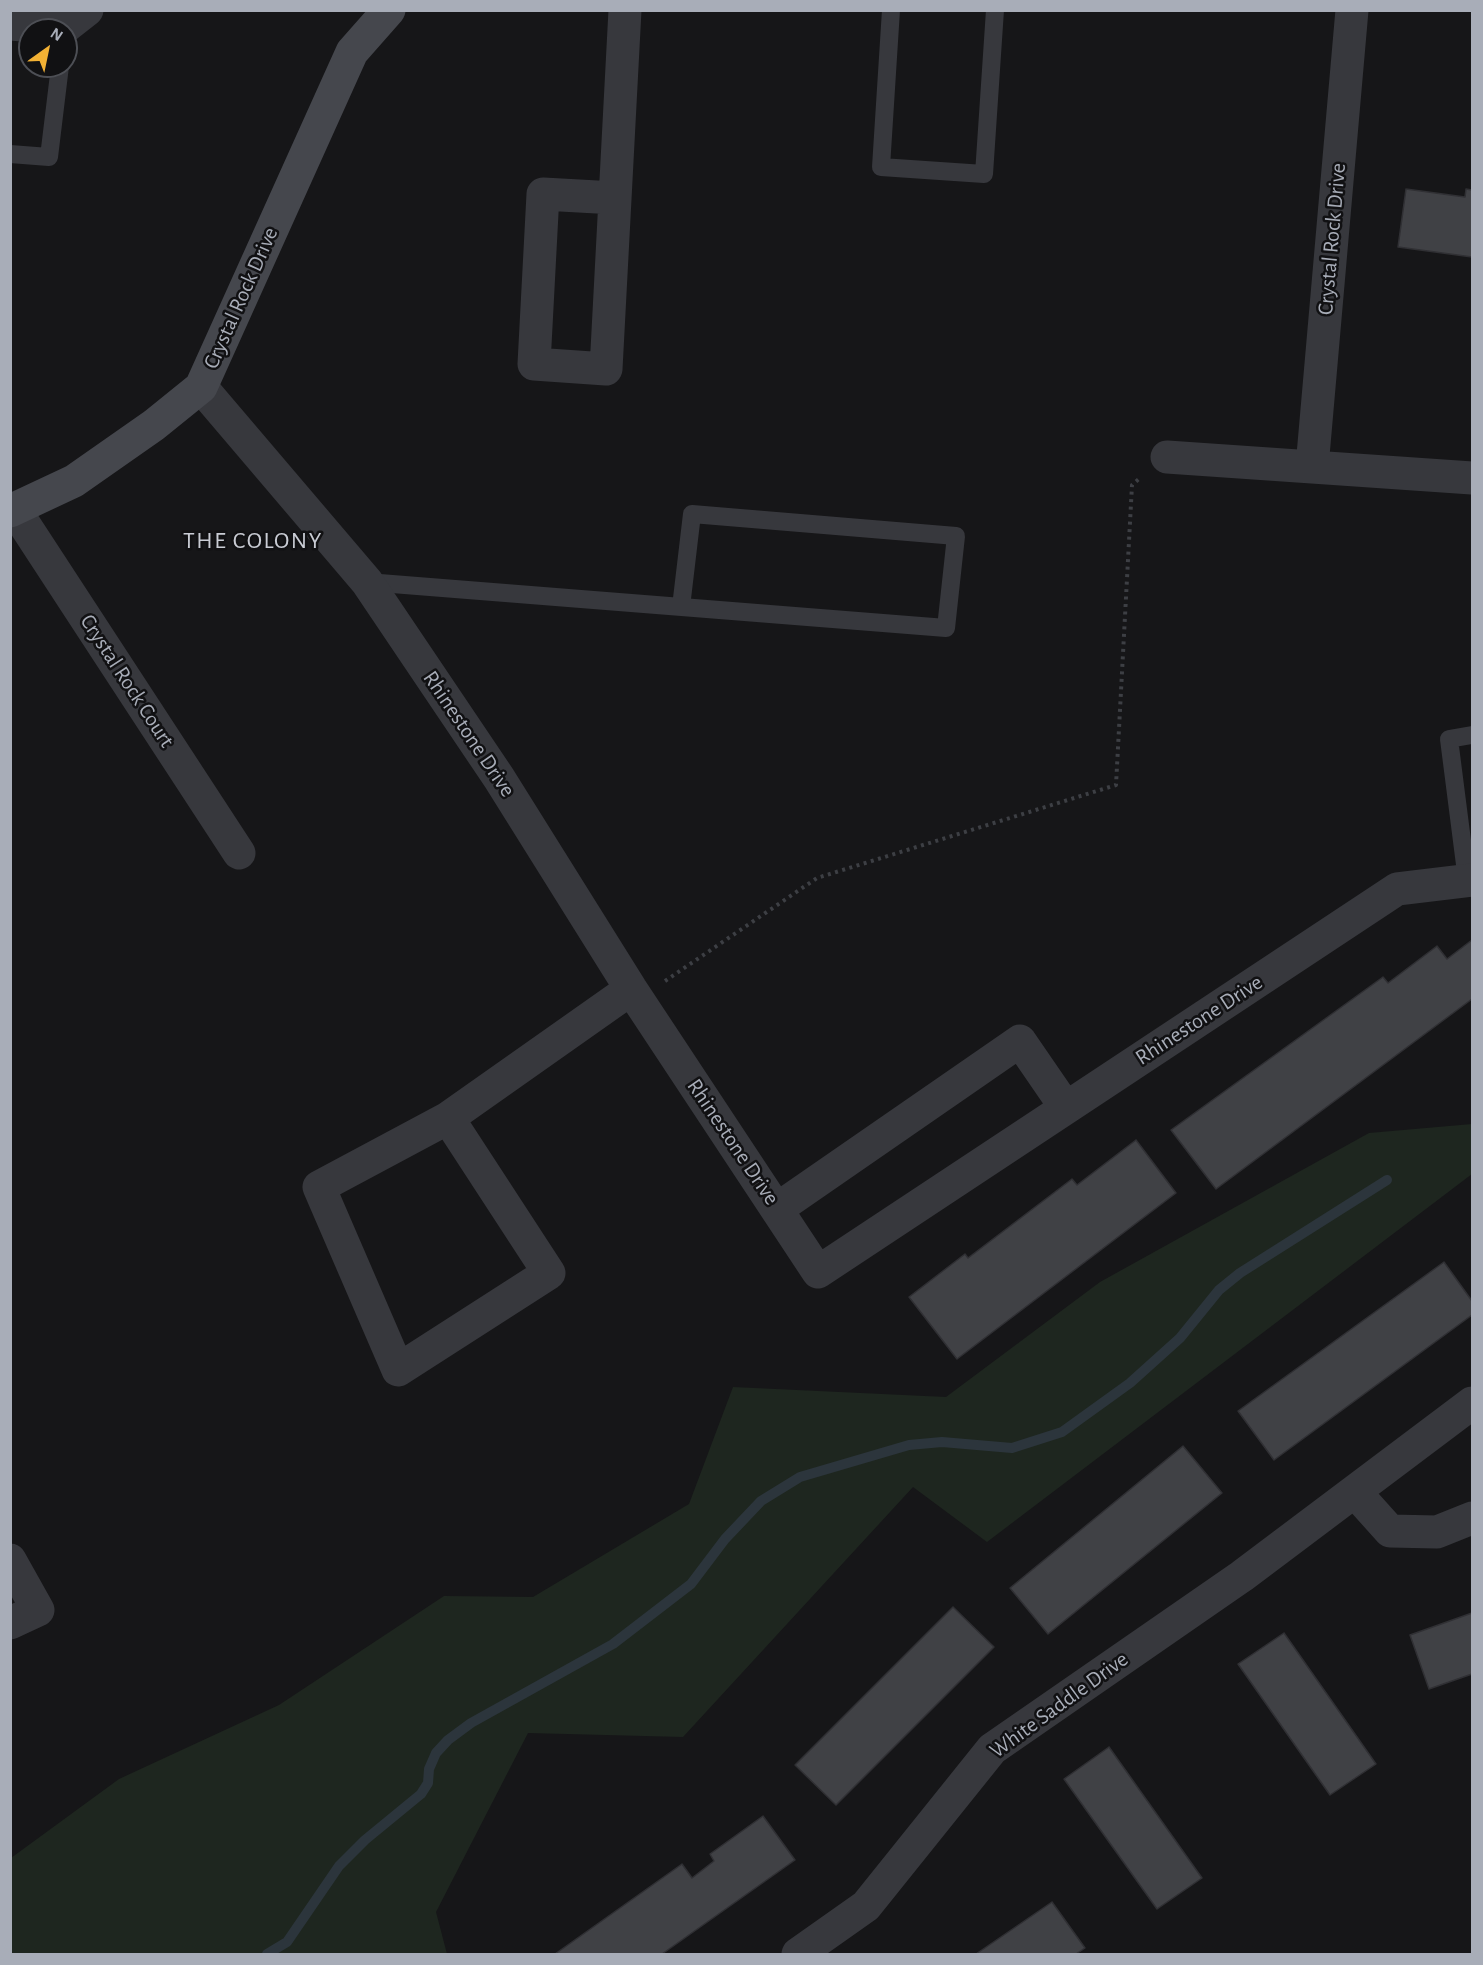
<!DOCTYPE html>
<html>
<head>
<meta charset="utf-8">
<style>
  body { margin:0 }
  #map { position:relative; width:1483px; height:1965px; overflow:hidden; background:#161618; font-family:"Alegreya Sans",sans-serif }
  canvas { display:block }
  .frame { position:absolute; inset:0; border:12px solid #a8adb8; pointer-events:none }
  .north { position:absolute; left:18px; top:18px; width:60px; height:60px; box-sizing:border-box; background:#111113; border:2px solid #4d4f55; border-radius:50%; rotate:33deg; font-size:16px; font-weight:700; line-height:24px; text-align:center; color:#a8adb8 }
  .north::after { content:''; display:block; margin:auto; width:21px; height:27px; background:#f2b134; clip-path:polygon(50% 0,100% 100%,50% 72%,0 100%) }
</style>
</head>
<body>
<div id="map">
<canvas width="1483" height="1965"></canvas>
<div class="frame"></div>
<div class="north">N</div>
</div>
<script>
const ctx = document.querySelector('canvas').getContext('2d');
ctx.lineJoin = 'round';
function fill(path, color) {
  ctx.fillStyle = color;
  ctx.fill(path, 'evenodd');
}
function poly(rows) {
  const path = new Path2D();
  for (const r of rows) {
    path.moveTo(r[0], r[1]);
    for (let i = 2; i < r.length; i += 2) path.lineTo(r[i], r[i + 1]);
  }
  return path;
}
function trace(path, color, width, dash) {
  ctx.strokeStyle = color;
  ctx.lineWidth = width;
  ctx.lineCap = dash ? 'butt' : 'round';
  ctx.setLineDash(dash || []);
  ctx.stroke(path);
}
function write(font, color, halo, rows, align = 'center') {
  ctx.font = font + ' "Alegreya Sans",sans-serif';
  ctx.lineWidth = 5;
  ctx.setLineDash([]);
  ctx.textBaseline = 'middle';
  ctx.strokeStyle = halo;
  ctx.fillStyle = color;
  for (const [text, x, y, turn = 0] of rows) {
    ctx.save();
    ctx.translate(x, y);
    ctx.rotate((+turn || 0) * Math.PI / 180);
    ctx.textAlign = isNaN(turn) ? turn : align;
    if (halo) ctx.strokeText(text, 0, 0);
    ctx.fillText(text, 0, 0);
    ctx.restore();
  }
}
fill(poly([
  [1472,1124,1472,1174,987,1542,913,1487,683,1737,528,1733,436,1912,447,1954,11,1954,11,1858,119,1779,279,1705,444,1596,533,1597,689,1504,733,1387,946,1397,1100,1282,1369,1133]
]), '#1e261f');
trace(poly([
  [267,1954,287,1942,339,1866,365,1840,421,1794,428,1783,429,1769,436,1753,448,1740,471,1723,613,1644,691,1584,725,1539,761,1501,800,1477,909,1445,942,1442,1012,1448,1062,1432,1130,1383,1180,1338,1219,1290,1240,1273,1387,1180]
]), '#2c353c', 10);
const building = poly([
  [1406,189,1465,197,1466,189,1472,190,1472,257,1398,247,1406,189],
  [1472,940,1472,999,1216,1189,1171,1130,1383,977,1388,983,1437,946,1447,959,1472,940],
  [1136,1140,1176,1193,957,1359,909,1297,965,1254,968,1258,1072,1179,1077,1185,1136,1140],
  [1444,1262,1472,1301,1472,1315,1274,1460,1238,1411,1444,1262],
  [1183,1446,1222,1493,1048,1634,1010,1588,1183,1446],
  [953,1607,994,1647,836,1805,795,1765,953,1607],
  [1472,1613,1472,1674,1429,1689,1410,1635,1472,1613],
  [1284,1633,1376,1764,1330,1795,1238,1664,1284,1633],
  [1109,1747,1202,1878,1157,1909,1064,1779,1109,1747],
  [763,1816,795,1860,662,1954,555,1954,682,1864,692,1878,714,1861,710,1854,763,1816],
  [1052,1902,1085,1948,1076,1954,976,1954,1052,1902]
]);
fill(building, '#404145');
trace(building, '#303034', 1.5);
trace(poly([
  [665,981,817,878,1116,785,1132,485,1140,478]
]), '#3d3f44', 4, [3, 4.5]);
trace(poly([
  [891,10,881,167,984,174,995,10],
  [10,154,49,157,60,66],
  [367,582,946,628,956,536,692,514,681,607],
  [1467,880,1449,739,1472,735]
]), '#37383d', 18);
trace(poly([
  [10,24,64,28,87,10],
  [615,198,543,194,534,364,606,369,625,10],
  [201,387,367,582,499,778,631,989,818,1272,1397,889,1472,880],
  [1167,457,1472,478],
  [1312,467,1352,10],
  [15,510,239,853],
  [448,1118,549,1273,398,1370,319,1187,448,1118,631,989],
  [777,1209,1020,1041,1066,1108],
  [1355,1492,1390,1531,1437,1532,1472,1518],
  [10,1560,38,1610,10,1623],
  [798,1954,866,1906,992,1749,1242,1576,1472,1403]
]), '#37383d', 33);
trace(poly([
  [10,511,74,481,154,425,201,387,352,52,389,10]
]), '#45474d', 33);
write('22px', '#a8adb8', '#111113', [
  ["Crystal Rock Drive",1332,239,-85],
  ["Crystal Rock Drive",241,298,-66],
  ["Crystal Rock Court",127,681,57],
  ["Rhinestone Drive",469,734,56],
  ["Rhinestone Drive",1199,1020,-33],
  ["Rhinestone Drive",733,1142,56],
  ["White Saddle Drive",1059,1705,-36]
]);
ctx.letterSpacing = '1.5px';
write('24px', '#c9ccd4', '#111113', [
  ["THE COLONY",253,541]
]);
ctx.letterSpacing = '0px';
</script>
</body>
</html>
